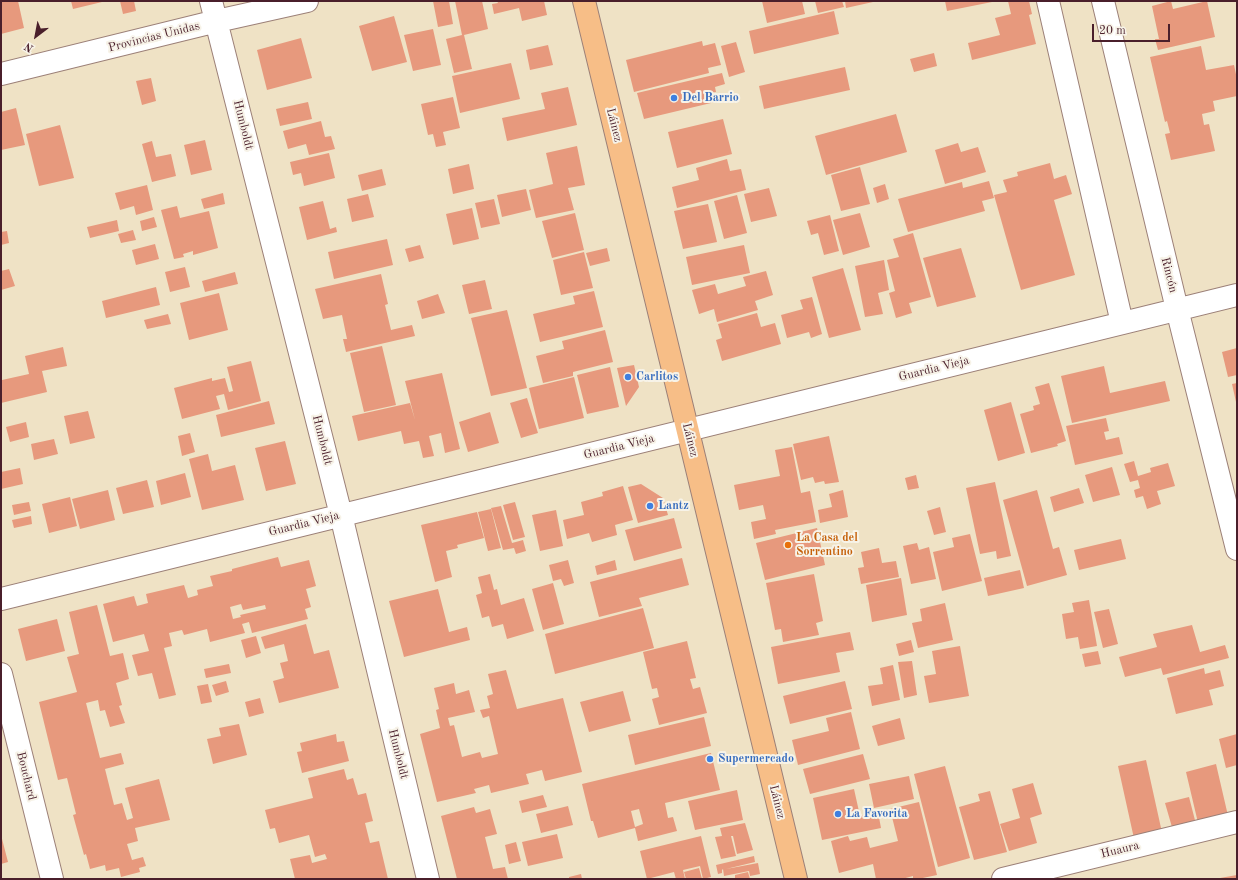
<!DOCTYPE html>
<html>
<head>
<meta charset="utf-8">
<style>
  body { margin:0 }
  #map { position:relative; width:1238px; height:880px; overflow:hidden; background:#efe2c5; font-family:"Old Standard TT",serif }
  canvas { display:block }
  .frame { position:absolute; inset:0; border:2px solid #4a1f2b; pointer-events:none }
  .north { position:absolute; left:16px; top:16px; width:40px; height:40px; -webkit-text-stroke:3px #f7f3e8; paint-order:stroke; rotate:212deg; font-size:11px; font-weight:700; line-height:16px; text-align:center; color:#4a1f2b }
  .north::after { content:''; display:block; margin:auto; width:14px; height:18px; background:#4a1f2b; clip-path:polygon(50% 0,100% 100%,50% 72%,0 100%) }
  .scale { position:absolute; left:1092px; top:24px; width:78px; height:18px; box-sizing:border-box; border:2px solid #4a1f2b; border-top:0; padding-left:5px; font-size:12px; line-height:14px; white-space:nowrap; color:#4a1f2b; -webkit-text-stroke:3px #f7f3e8; paint-order:stroke }
</style>
</head>
<body>
<div id="map">
<canvas width="1238" height="880"></canvas>
<div class="frame"></div>
<div class="north">N</div>
<div class="scale">20 m</div>
</div>
<script>
const ctx = document.querySelector('canvas').getContext('2d');
ctx.lineJoin = 'round';
function fill(path, color) {
  ctx.fillStyle = color;
  ctx.fill(path, 'evenodd');
}
function poly(rows) {
  const path = new Path2D();
  for (const r of rows) {
    path.moveTo(r[0], r[1]);
    for (let i = 2; i < r.length; i += 2) path.lineTo(r[i], r[i + 1]);
  }
  return path;
}
function trace(path, color, width, dash) {
  ctx.strokeStyle = color;
  ctx.lineWidth = width;
  ctx.lineCap = dash ? 'butt' : 'round';
  ctx.setLineDash(dash || []);
  ctx.stroke(path);
}
function write(font, color, halo, rows, align = 'center') {
  ctx.font = font + ' "Old Standard TT",serif';
  ctx.lineWidth = 4;
  ctx.setLineDash([]);
  ctx.textBaseline = 'middle';
  ctx.strokeStyle = halo;
  ctx.fillStyle = color;
  for (const [text, x, y, turn = 0] of rows) {
    ctx.save();
    ctx.translate(x, y);
    ctx.rotate((+turn || 0) * Math.PI / 180);
    ctx.textAlign = isNaN(turn) ? turn : align;
    if (halo) ctx.strokeText(text, 0, 0);
    ctx.fillText(text, 0, 0);
    ctx.restore();
  }
}
fill(poly([
  [1,1,18,1,24,28,1,34],
  [71,1,102,1,102,2,73,9],
  [120,1,134,1,136,11,123,14],
  [433,1,449,1,453,24,438,27],
  [455,1,482,1,488,29,464,35,472,69,454,73,446,39,462,35],
  [497,1,544,1,547,15,522,21,519,8,494,14,492,4,498,3],
  [762,1,802,1,805,14,767,23],
  [815,1,842,1,844,7,818,13],
  [845,1,873,1,873,2,846,8],
  [945,1,992,1,992,2,947,11],
  [1008,1,1029,1,1032,14,1029,15,1036,44,972,60,968,43,1000,35,995,18,1011,14],
  [1171,1,1173,9,1207,1,1215,37,1158,50,1155,39,1159,39,1152,6],
  [834,11,839,34,754,54,749,31],
  [394,16,407,62,372,71,359,26],
  [433,29,441,65,413,71,404,35],
  [301,38,312,78,267,90,257,50],
  [702,41,703,46,715,43,721,65,708,68,709,73,634,92,626,60],
  [736,42,745,72,729,77,721,46],
  [548,45,553,65,530,70,526,50],
  [1201,46,1206,70,1234,65,1237,79,1237,96,1213,101,1215,111,1202,114,1204,125,1209,124,1215,151,1171,160,1165,134,1170,133,1167,121,1165,122,1150,57],
  [934,53,937,66,914,72,910,59],
  [511,63,520,99,460,113,452,76],
  [845,67,850,90,764,109,759,86],
  [722,73,725,84,715,87,716,92,708,93,711,103,644,119,637,93],
  [151,78,156,101,142,105,136,81],
  [568,87,577,125,507,141,502,118,545,109,541,93],
  [453,97,460,128,443,132,446,145,436,147,433,134,428,135,421,104],
  [308,102,312,119,280,126,276,109],
  [16,108,25,145,1,150,1,112],
  [896,114,907,152,826,175,815,136],
  [723,119,732,154,677,168,668,132],
  [321,121,325,137,331,136,335,149,309,155,306,144,288,149,283,131],
  [60,125,74,178,39,186,26,134],
  [205,140,212,170,191,175,184,145],
  [152,141,156,157,171,154,176,176,152,182,142,144],
  [958,143,961,152,978,147,986,172,945,184,935,150],
  [577,146,585,185,568,188,574,210,536,218,529,190,553,184,546,153],
  [329,153,335,178,304,186,301,173,293,175,290,162],
  [727,159,730,171,741,169,746,190,677,208,672,187,699,180,696,168],
  [1050,163,1054,179,1066,175,1072,194,1054,200,1075,275,1021,290,994,195,1007,192,1003,180,1018,176,1017,172],
  [469,164,474,189,453,194,448,169],
  [860,167,870,204,841,211,831,175],
  [382,169,386,185,362,191,358,175],
  [989,181,994,198,982,201,985,211,908,232,898,199,962,182,963,188],
  [885,184,889,199,877,203,873,188],
  [147,185,153,210,136,215,134,206,120,210,115,193],
  [769,188,777,216,751,222,744,194],
  [526,189,531,210,502,217,497,195],
  [223,193,225,204,204,209,201,199],
  [368,194,374,217,352,222,347,199],
  [737,195,747,233,724,239,714,201],
  [494,199,500,224,481,228,475,203],
  [323,201,330,229,336,227,337,232,307,240,299,207],
  [708,204,717,242,683,249,674,211],
  [177,206,180,218,209,211,218,248,193,255,193,251,183,254,184,257,174,259,161,210],
  [472,208,479,239,453,245,446,214],
  [575,213,584,250,552,258,542,221],
  [860,213,870,247,843,255,833,220],
  [830,215,839,251,824,255,818,233,811,235,807,221],
  [154,217,157,227,142,231,140,221],
  [117,220,119,231,90,238,87,227],
  [133,230,136,240,121,243,118,234],
  [7,231,9,243,1,245,1,232],
  [913,233,931,297,909,303,912,313,896,318,889,293,895,291,887,260,899,257,893,239],
  [387,239,393,265,334,279,328,252],
  [155,244,159,259,136,265,132,250],
  [420,245,424,258,409,262,405,249],
  [744,245,750,273,692,285,686,257],
  [607,248,610,261,590,266,586,253],
  [961,248,976,297,937,307,923,258],
  [584,252,593,288,561,295,553,260],
  [884,260,889,290,878,293,883,314,865,317,855,266],
  [185,267,190,287,170,292,165,272],
  [843,268,861,330,829,338,812,277],
  [9,269,15,286,1,290,1,271],
  [766,271,773,295,755,301,758,310,717,322,714,309,699,314,692,290,715,284,718,294,746,286,743,277],
  [235,272,238,284,205,292,202,281],
  [381,274,388,304,385,305,391,330,412,325,415,336,346,352,343,339,347,339,342,315,323,319,315,289],
  [485,280,492,309,469,314,462,285],
  [156,287,160,305,106,318,102,301],
  [594,291,603,327,540,342,533,314,575,304,573,296],
  [219,293,228,330,189,340,180,303],
  [438,294,445,313,422,319,417,301],
  [812,297,822,334,811,338,809,332,787,338,781,315,803,309,800,300],
  [507,310,527,388,491,396,471,318],
  [757,313,761,327,775,323,781,344,722,361,716,340,722,338,718,324],
  [168,314,171,324,147,329,144,320],
  [605,330,613,362,573,372,573,376,543,383,536,356,564,349,562,341],
  [382,346,396,405,364,412,350,353],
  [63,347,67,366,42,371,47,392,1,403,1,379,2,380,29,374,25,356],
  [1237,348,1237,375,1228,377,1222,352],
  [251,361,261,401,228,410,224,394,216,396,220,409,182,419,174,388,212,378,212,381,225,378,229,392,233,391,227,367],
  [634,365,639,387,626,406,617,368],
  [1104,366,1110,393,1165,381,1170,401,1072,423,1061,376],
  [610,367,619,407,587,414,577,375],
  [442,373,460,449,445,453,441,433,429,436,434,456,423,458,419,441,404,444,401,431,358,441,352,416,410,403,415,420,405,381],
  [574,377,584,418,539,429,529,388],
  [1049,383,1066,441,1057,444,1058,446,1031,453,1020,414,1034,410,1033,406,1040,404,1035,387],
  [1237,383,1237,401,1236,402,1232,384],
  [527,398,538,433,521,438,510,403],
  [269,401,275,424,221,437,216,415],
  [1011,402,1025,453,998,461,984,410],
  [88,411,95,438,70,444,64,416],
  [490,412,499,443,468,452,459,422],
  [1106,418,1109,431,1104,432,1106,440,1119,437,1123,454,1075,465,1066,426],
  [26,422,29,437,10,442,6,427],
  [190,433,195,452,182,456,178,436],
  [829,436,839,482,825,484,824,481,815,483,813,477,801,480,793,444],
  [54,439,58,454,34,460,31,444],
  [285,441,296,484,266,491,255,448],
  [792,447,801,493,810,491,816,522,775,530,776,534,754,539,751,522,766,519,763,505,739,510,734,485,780,476,775,450],
  [208,454,212,471,235,465,244,500,202,510,189,459],
  [1134,461,1138,476,1151,472,1150,468,1168,463,1175,486,1157,491,1161,504,1147,509,1143,496,1136,498,1134,490,1140,488,1138,480,1130,482,1124,464],
  [1112,467,1120,495,1093,502,1085,475],
  [20,468,23,484,1,489,1,472],
  [185,473,191,497,161,505,156,481],
  [916,475,919,488,908,490,905,478],
  [147,480,154,507,123,514,116,488],
  [995,482,1011,556,997,559,996,551,980,554,966,488],
  [641,484,663,498,668,515,638,523,628,487],
  [623,486,633,520,615,525,617,535,592,542,589,533,567,539,563,520,584,515,581,502,603,496,602,492],
  [1079,488,1084,503,1054,512,1050,497],
  [108,490,115,520,80,529,72,499],
  [843,490,848,517,820,523,818,510,832,507,829,494],
  [1037,490,1053,549,1059,547,1067,575,1027,586,1003,500],
  [70,497,77,526,49,533,42,504],
  [29,502,31,511,14,515,12,505],
  [515,502,525,537,513,540,503,505],
  [501,506,512,543,523,540,526,551,516,554,514,548,503,550,491,508],
  [940,507,946,532,934,535,927,511],
  [491,509,501,548,488,551,478,512],
  [556,510,563,546,540,551,532,515],
  [477,512,484,538,457,545,458,548,446,551,452,577,435,582,421,525],
  [31,516,32,524,14,528,12,520],
  [674,518,682,548,634,561,625,530],
  [817,528,825,565,765,580,756,543],
  [970,534,982,581,942,591,933,552,954,547,952,538],
  [1121,539,1126,559,1079,570,1074,550],
  [917,543,919,550,929,547,936,579,911,584,903,546],
  [879,548,882,563,896,561,899,577,861,584,858,568,864,567,861,552],
  [278,557,281,567,309,560,316,586,306,589,311,607,305,609,308,619,252,633,249,622,242,624,245,633,210,642,207,629,184,635,182,630,169,633,172,646,164,648,176,695,159,699,152,673,138,676,132,655,149,651,144,634,113,642,103,604,134,596,137,606,148,603,146,594,184,585,188,598,198,595,197,590,213,586,210,576,232,571,232,569],
  [241,604,243,610,265,605,266,609,240,615,241,617,233,619,230,607],
  [682,558,689,585,639,598,642,606,599,617,590,582],
  [568,560,574,583,564,586,561,579,553,581,549,565],
  [615,560,617,570,597,575,595,566],
  [1020,570,1024,588,988,596,984,578],
  [490,574,494,590,497,589,501,605,524,598,534,631,507,639,503,624,492,627,489,616,482,618,476,595,482,593,478,577],
  [814,574,823,621,816,623,819,635,783,642,781,629,775,630,766,583],
  [901,578,907,615,872,622,866,585],
  [553,583,564,624,543,630,532,589],
  [438,589,449,632,467,627,470,640,404,657,389,601],
  [1089,600,1097,646,1080,649,1078,637,1066,639,1062,614,1074,612,1072,603],
  [945,603,953,640,918,648,912,623,922,621,920,609],
  [97,605,110,656,123,653,129,679,116,683,122,705,119,706,125,723,110,727,105,710,100,711,98,700,86,703,100,758,121,753,124,764,105,769,114,805,122,803,127,820,133,818,125,788,159,779,170,820,135,828,138,841,127,844,132,860,143,857,146,866,139,868,140,872,121,877,119,868,106,871,105,865,90,869,86,854,84,855,73,815,76,814,67,778,58,780,39,702,77,692,67,657,79,654,69,612],
  [643,608,654,648,555,674,545,634],
  [1109,609,1118,644,1103,648,1094,612],
  [57,619,65,651,26,661,18,629],
  [306,624,314,654,329,650,339,688,279,703,273,681,284,678,280,663,288,661,284,644,265,649,261,637],
  [1192,625,1200,652,1225,645,1229,658,1163,675,1161,668,1125,677,1119,657,1157,647,1153,634],
  [850,632,854,650,836,653,840,672,778,684,771,647],
  [256,636,261,653,246,658,241,640],
  [911,640,914,652,899,656,896,644],
  [687,641,696,678,690,679,693,689,700,687,707,713,659,725,652,699,659,697,657,688,652,689,643,652],
  [960,646,969,696,929,703,924,676,936,674,932,651],
  [1098,651,1101,664,1085,667,1082,654],
  [912,661,917,695,904,698,898,662],
  [229,664,231,673,206,678,204,669],
  [893,665,900,700,872,706,868,686,883,684,880,668],
  [1204,668,1205,674,1220,670,1224,686,1209,690,1213,705,1176,714,1167,678],
  [506,670,517,709,563,698,582,772,545,781,542,770,526,774,529,784,491,793,489,785,474,789,476,793,437,802,420,734,440,728,436,710,439,709,434,688,454,683,456,694,469,690,475,712,448,718,450,726,454,725,462,757,480,752,482,758,498,754,489,716,483,718,480,710,490,708,487,696,493,694,488,674],
  [226,681,229,692,216,696,212,685],
  [845,681,852,709,790,724,783,696],
  [208,684,212,702,201,704,197,686],
  [623,691,631,721,589,732,580,702],
  [260,698,264,713,249,717,245,702],
  [851,712,860,749,798,765,792,740,829,731,826,718],
  [704,717,711,746,635,765,628,735],
  [900,718,905,739,878,746,872,726],
  [239,724,247,755,213,764,207,739,221,736,219,728],
  [336,734,337,742,344,741,349,761,302,773,297,752,302,751,300,743],
  [1237,734,1237,765,1226,768,1219,739],
  [711,753,720,790,665,803,668,818,673,817,677,831,638,841,635,828,598,838,593,821,591,821,582,784],
  [639,809,643,824,635,827,631,811],
  [863,754,870,779,810,794,803,769],
  [1146,760,1163,837,1135,843,1118,766],
  [1216,764,1229,820,1199,827,1186,772],
  [945,766,970,858,938,867,914,774],
  [344,769,347,780,353,778,358,795,366,793,373,821,365,823,370,843,379,841,388,879,295,879,290,859,310,855,312,863,327,859,325,854,315,857,309,835,279,843,275,828,270,829,265,810,313,798,308,778],
  [909,776,914,799,874,808,869,784],
  [1033,783,1042,814,1030,818,1037,843,1009,851,1000,824,1020,818,1012,789],
  [854,789,860,816,878,812,881,828,822,840,813,798],
  [737,790,743,820,695,830,688,801],
  [990,791,1007,852,974,860,959,807,980,801,978,794],
  [543,795,547,807,522,813,519,801],
  [1189,797,1197,828,1174,834,1165,803],
  [919,802,937,875,918,879,913,879,913,876,902,879,876,879,873,864,839,873,831,841,848,836,850,841,867,837,870,848,898,841,890,809],
  [568,806,573,825,541,833,536,814],
  [474,807,476,813,490,809,497,834,485,837,493,869,505,867,508,879,457,879,441,816],
  [745,823,753,850,737,854,733,836,731,836,736,856,721,859,715,837,722,836,720,828],
  [557,834,563,858,528,866,522,842],
  [1,835,8,862,1,864],
  [701,836,711,877,703,879,700,866,683,870,685,879,676,879,674,872,647,879,640,851],
  [516,842,521,861,509,864,505,845],
  [754,856,755,862,726,869,758,863,760,874,750,876,749,871,724,876,723,869,722,870,722,873,718,874,716,865],
  [699,868,702,879,686,879,684,872],
  [748,872,750,879,735,879,735,875],
  [581,874,582,879,569,879,569,877],
  [1237,875,1237,879,1220,879,1220,878]
]), '#e7997d');
const minor = poly([
  [211,1,341,515,428,879],
  [1048,1,1122,323],
  [1103,1,1177,309,1237,549],
  [1,74,217,21,307,1],
  [1,599,1237,295],
  [1,674,52,879],
  [1003,879,1237,822]
]);
const major = poly([
  [584,1,796,879]
]);
trace(minor, '#9c8078', 24);
trace(major, '#9c8078', 24);
trace(minor, '#fff', 22);
trace(major, '#f7be87', 22);
for (const [x, y, r, color] of [
  [674,98,4,"#3f7fe0"],
  [628,377,4,"#3f7fe0"],
  [650,506,4,"#3f7fe0"],
  [788,545,4,"#e8710a"],
  [710,759,4,"#3f7fe0"],
  [838,814,4,"#3f7fe0"]
]) {
  const dot = new Path2D();
  dot.arc(x, y, r, 0, 2 * Math.PI);
  ctx.fillStyle = color;
  ctx.fill(dot);
  trace(dot, '#f7f3e8', 1.5);
}
write('12px', '#4a1f2b', '#f7f3e8', [
  ["Provincias Unidas",154,37,-14],
  ["Humboldt",243,125,76],
  ["Láinez",614,125,76],
  ["Rincón",1169,275,76],
  ["Guardia Vieja",934,369,-14],
  ["Humboldt",322,440,76],
  ["Láinez",690,440,76],
  ["Guardia Vieja",619,447,-14],
  ["Guardia Vieja",304,524,-14],
  ["Humboldt",398,754,76],
  ["Bouchard",26,776,76],
  ["Láinez",777,802,76],
  ["Huaura",1120,850,-14]
]);
write('bold 12px', '#366cbe', '#f7f3e8', [
  ["Del Barrio",682,98],
  ["Carlitos",636,377],
  ["Lantz",658,506],
  ["Supermercado",718,759],
  ["La Favorita",846,814]
], 'left');
write('bold 12px', '#c56008', '#f7f3e8', [
  ["La Casa del",796,538],
  ["Sorrentino",796,552]
], 'left');
</script>
</body>
</html>
